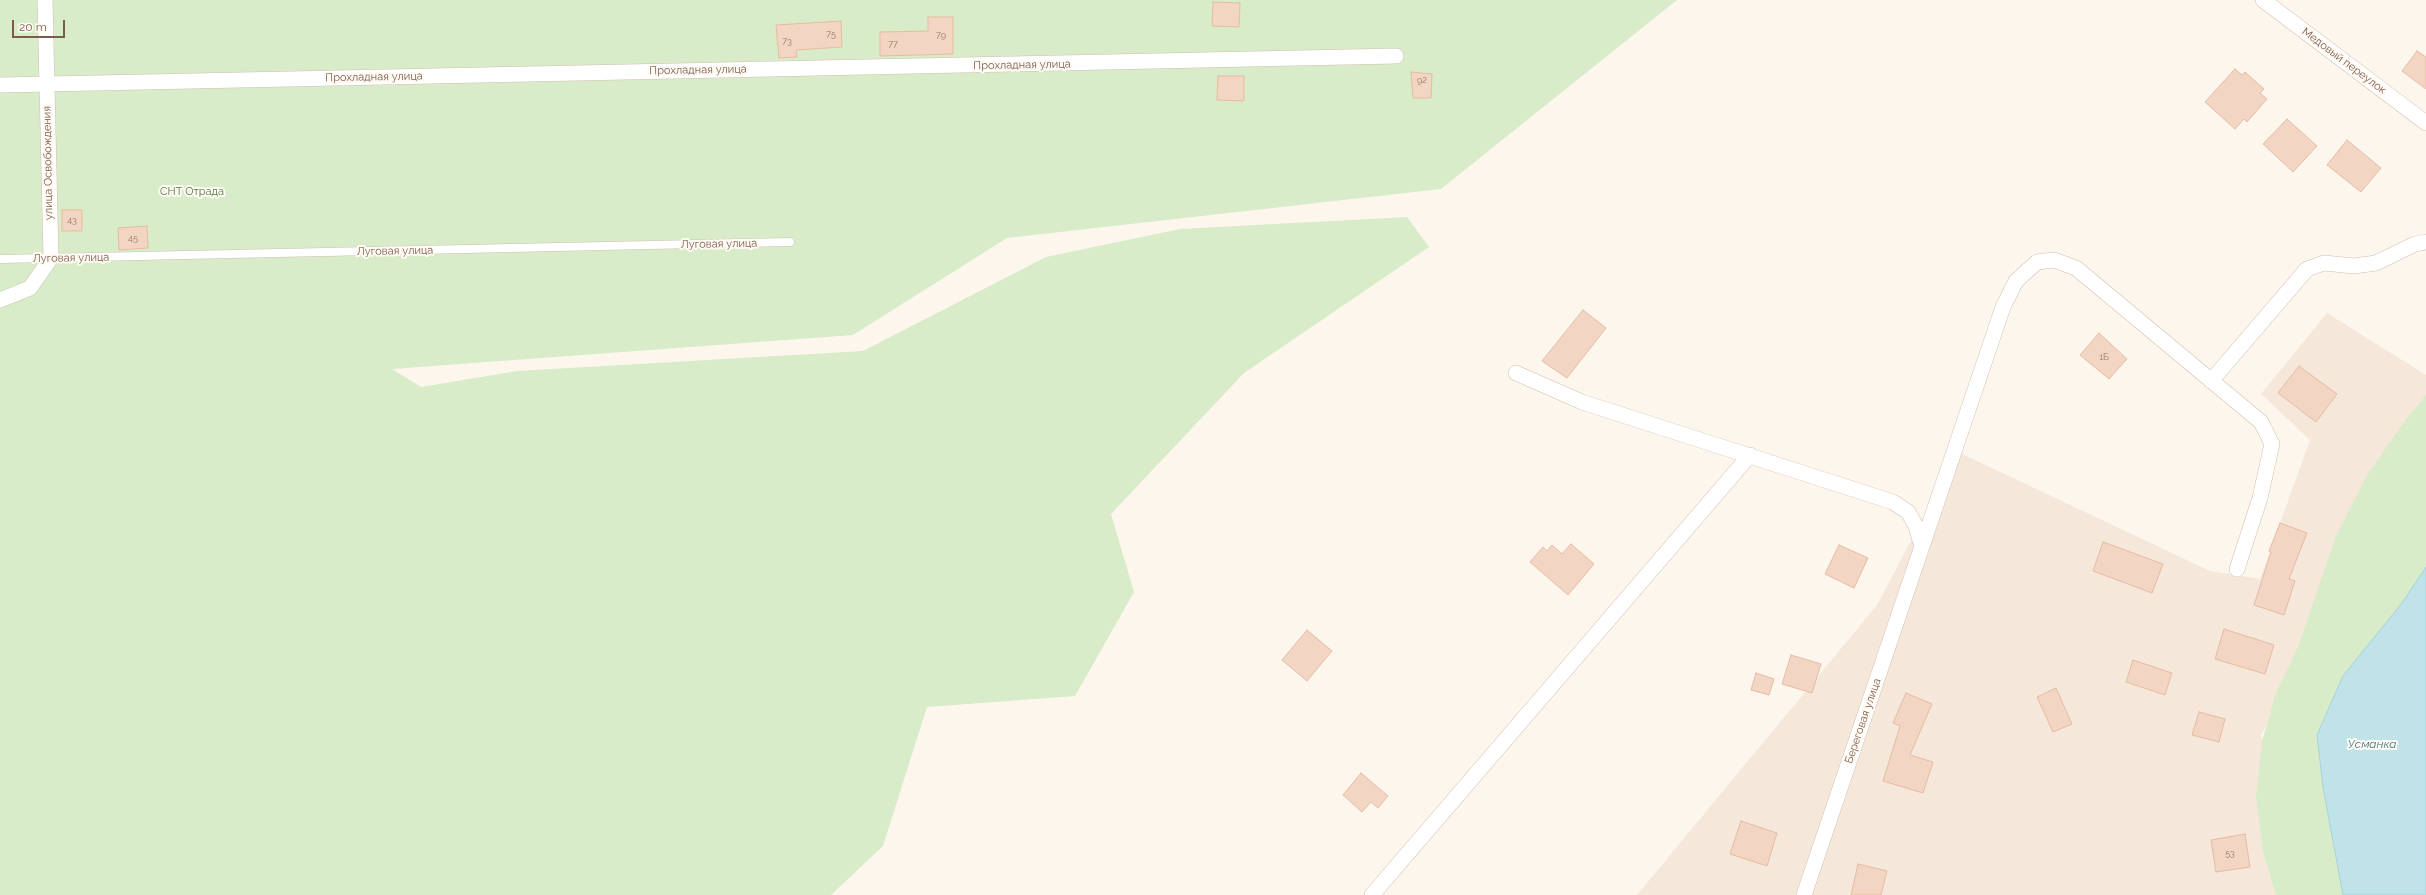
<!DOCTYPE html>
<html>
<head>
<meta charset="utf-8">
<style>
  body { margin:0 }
  #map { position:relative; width:2426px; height:895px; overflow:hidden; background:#fdf6ec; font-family:Raleway,sans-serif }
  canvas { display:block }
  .scale { position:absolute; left:12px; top:20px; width:53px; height:18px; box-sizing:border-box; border:2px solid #7a5c4d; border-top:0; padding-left:5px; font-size:12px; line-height:14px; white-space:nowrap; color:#7a5c4d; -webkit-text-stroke:3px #fffaf3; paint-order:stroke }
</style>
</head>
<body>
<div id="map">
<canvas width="2426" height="895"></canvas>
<div class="scale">20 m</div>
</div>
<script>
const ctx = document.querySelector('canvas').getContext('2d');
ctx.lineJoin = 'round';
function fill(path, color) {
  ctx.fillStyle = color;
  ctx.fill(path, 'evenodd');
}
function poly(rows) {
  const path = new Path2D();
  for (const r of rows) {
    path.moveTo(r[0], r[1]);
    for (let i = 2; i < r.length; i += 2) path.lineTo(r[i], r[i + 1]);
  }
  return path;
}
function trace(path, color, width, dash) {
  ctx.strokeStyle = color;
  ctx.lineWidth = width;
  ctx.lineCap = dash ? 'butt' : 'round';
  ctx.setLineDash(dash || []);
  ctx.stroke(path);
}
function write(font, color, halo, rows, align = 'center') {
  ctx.font = font + ' Raleway,sans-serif';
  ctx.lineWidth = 4;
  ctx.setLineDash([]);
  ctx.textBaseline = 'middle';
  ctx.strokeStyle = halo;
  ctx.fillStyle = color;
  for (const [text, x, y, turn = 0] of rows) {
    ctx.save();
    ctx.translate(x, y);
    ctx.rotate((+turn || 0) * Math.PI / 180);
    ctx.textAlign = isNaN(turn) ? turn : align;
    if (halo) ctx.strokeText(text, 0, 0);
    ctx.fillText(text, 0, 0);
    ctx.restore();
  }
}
fill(poly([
  [2327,313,2426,375,2426,425,2261,735,2292,895,1637,895,1877,605,1958,452,2210,571,2260,579,2310,440,2261,394]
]), '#f5e8da');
fill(poly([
  [0,0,1677,0,1441,189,1007,238,853,335,392,369,421,387,517,371,863,351,1046,257,1180,229,1407,217,1429,247,1244,373,1111,514,1134,592,1075,696,927,707,883,846,831,895,0,895],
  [2426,395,2426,895,2276,895,2263,852,2256,797,2262,741,2276,693,2298,647,2336,536,2367,475,2404,422]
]), '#d8ecc9');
const water = poly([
  [2426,567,2426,895,2343,895,2323,787,2317,735,2343,676,2402,603,2426,567]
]);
fill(water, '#bfe3e8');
trace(water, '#a5d3da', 1);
const building = poly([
  [1213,2,1240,3,1239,27,1212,26,1213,2],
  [928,17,953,17,953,54,880,56,880,32,928,31,928,17],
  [841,21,842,47,796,50,797,57,779,58,776,25,841,21],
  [2417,51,2426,57,2426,89,2402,71,2417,51],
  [2235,69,2242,75,2245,72,2264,89,2260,93,2267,99,2247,122,2244,119,2235,129,2205,102,2235,69],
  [1411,72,1432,74,1431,98,1413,98,1411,72],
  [1218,76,1244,76,1244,101,1217,100,1218,76],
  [2287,119,2317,146,2293,172,2263,144,2287,119],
  [2347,140,2381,168,2361,192,2327,165,2347,140],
  [62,210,82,210,82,231,62,231,62,210],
  [147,226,148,248,119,250,118,228,147,226],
  [1583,310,1606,328,1567,378,1542,361,1583,310],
  [2099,333,2127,359,2109,379,2080,355,2099,333],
  [2299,366,2337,394,2316,422,2278,393,2299,366],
  [2280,523,2307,533,2289,579,2295,581,2284,615,2254,605,2271,552,2269,551,2280,523],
  [2103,542,2163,564,2152,593,2093,571,2103,542],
  [1571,544,1594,564,1568,595,1530,562,1543,547,1547,551,1552,545,1562,554,1571,544],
  [1839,545,1868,558,1854,588,1825,574,1839,545],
  [2224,629,2274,645,2265,674,2215,659,2224,629],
  [1307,630,1332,651,1307,681,1282,660,1307,630],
  [1791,655,1821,664,1812,693,1782,684,1791,655],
  [2133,660,2172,673,2165,695,2126,682,2133,660],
  [1756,673,1774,679,1769,695,1751,690,1756,673],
  [2056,688,2072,724,2053,732,2037,697,2056,688],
  [1906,693,1932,704,1910,755,1933,762,1923,793,1883,781,1900,726,1893,723,1906,693],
  [2199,712,2225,719,2219,742,2192,735,2199,712],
  [1361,773,1388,796,1378,808,1371,802,1362,812,1343,795,1361,773],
  [1741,821,1777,833,1767,866,1730,854,1741,821],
  [2245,834,2250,867,2216,872,2211,840,2245,834],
  [1858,864,1887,871,1881,895,1851,895,1858,864]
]);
fill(building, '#f3d5c3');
trace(building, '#e6bba3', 1);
const service = poly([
  [0,259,790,242]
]);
const minor = poly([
  [2263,0,2426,123],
  [0,85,1396,56],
  [0,300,30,288,51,258,45,0],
  [1516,373,1582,402,1893,502,1908,512,1916,526,1922,547],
  [2211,381,2307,269,2324,263,2354,266,2376,263,2415,244,2426,242],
  [1372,895,1750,455],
  [1804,895,2003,307,2016,281,2037,262,2054,260,2076,268,2261,422,2272,444,2260,498,2237,569]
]);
trace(service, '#d1beb0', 9);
trace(minor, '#d1beb0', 16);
trace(service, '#fff', 8);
trace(minor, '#fff', 15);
write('9px', '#987a6a', null, [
  ["75",831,34],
  ["79",941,35],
  ["73",787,41],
  ["77",893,44],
  ["92",1422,80],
  ["43",72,220],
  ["45",133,238],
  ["1Б",2104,357],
  ["53",2230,853]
]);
write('11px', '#7a5c4d', '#fffaf3', [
  ["Медовый переулок",2344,61,37],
  ["Прохладная улица",1022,65,-1],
  ["Прохладная улица",698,70,-1],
  ["Прохладная улица",374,77,-1],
  ["улица Освобождения",48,163,-91],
  ["Луговая улица",719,244,-1],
  ["Луговая улица",395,251,-1],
  ["Луговая улица",71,258,-1],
  ["Береговая улица",1863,721,-71]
]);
write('11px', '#537a41', '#fffaf3', [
  ["СНТ Отрада",192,192]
]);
write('italic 12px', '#437c86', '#fffaf3', [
  ["Усманка",2372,744]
]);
</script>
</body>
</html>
